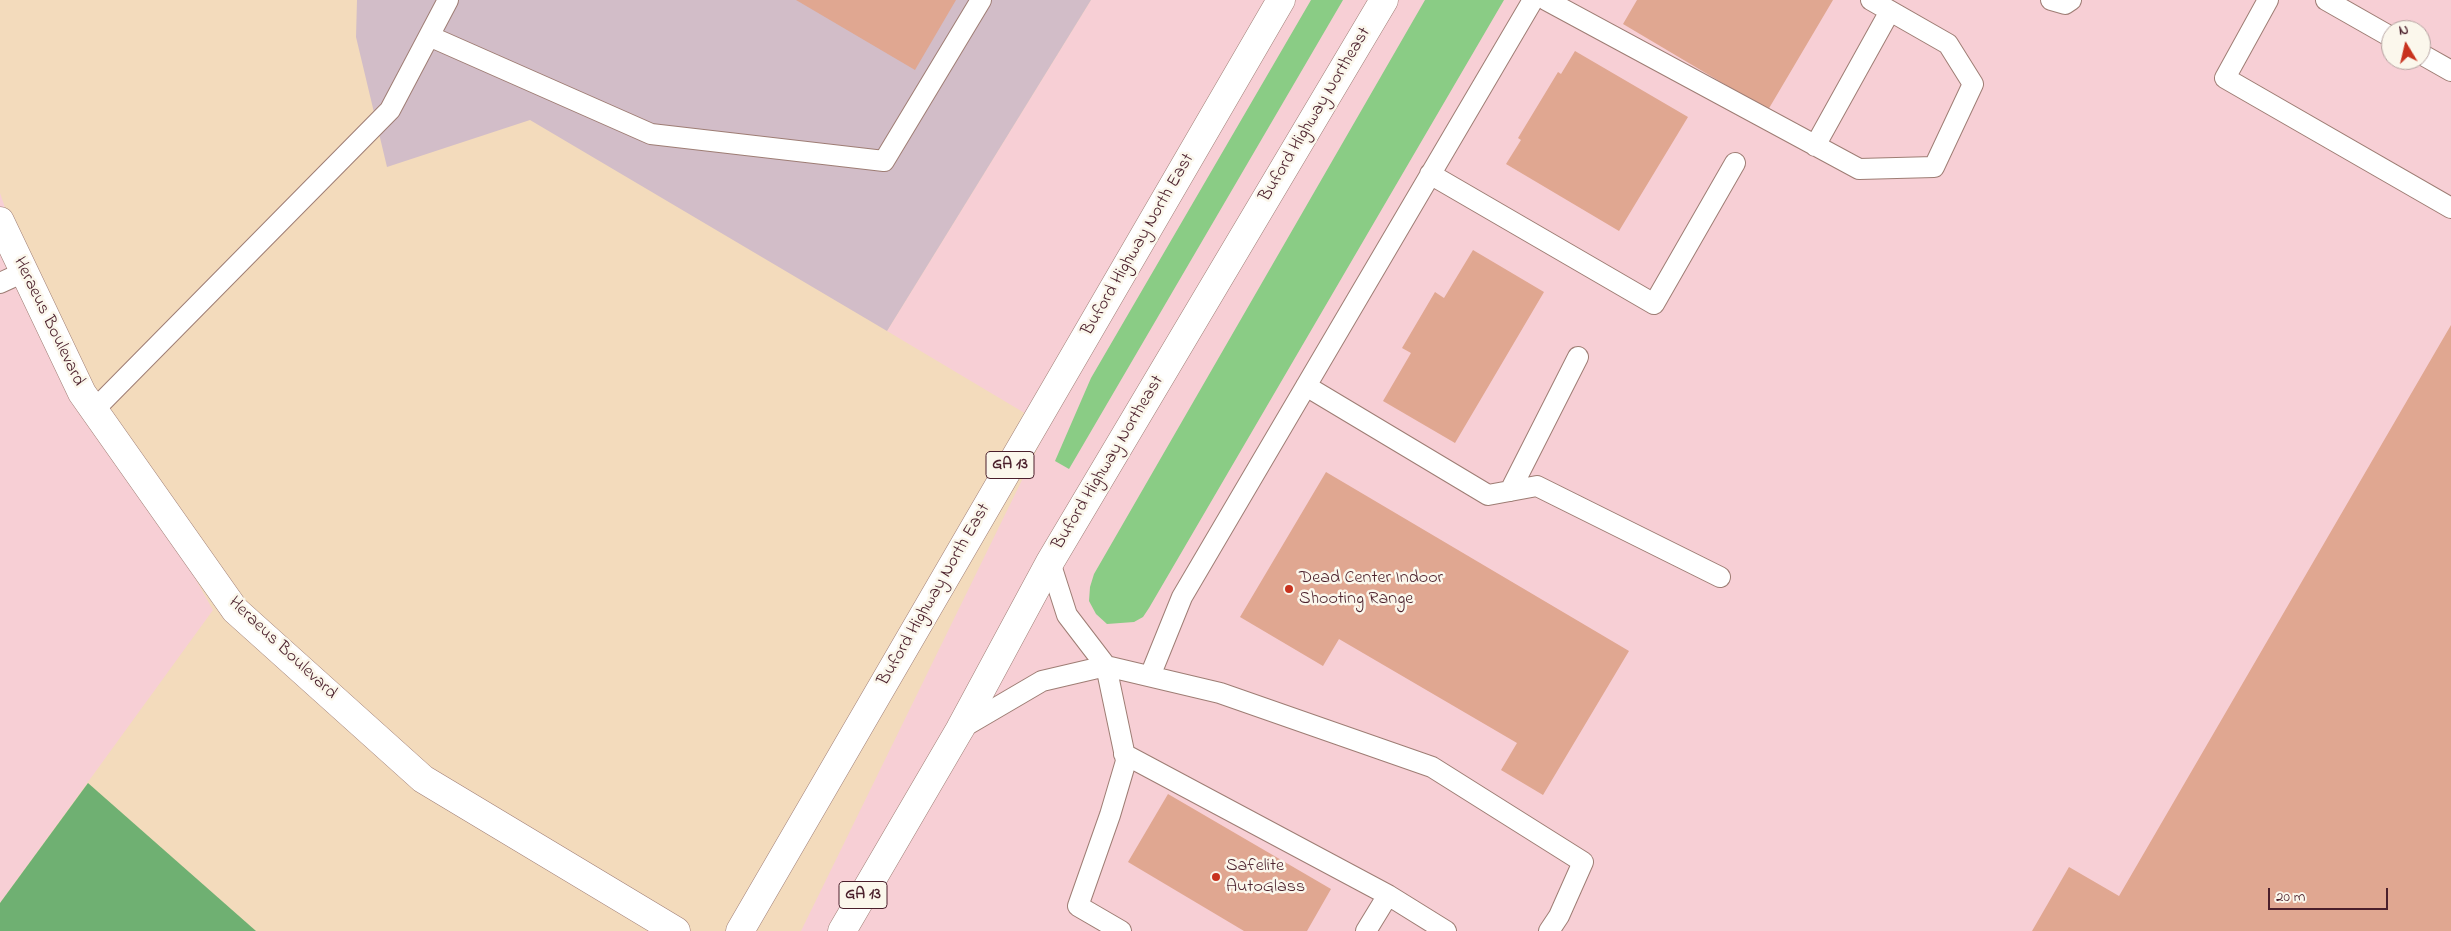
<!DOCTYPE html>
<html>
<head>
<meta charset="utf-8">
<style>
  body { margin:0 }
  #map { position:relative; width:2451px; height:931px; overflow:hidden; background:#f3dbbc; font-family:"Indie Flower",sans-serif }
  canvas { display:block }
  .north { position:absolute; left:2381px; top:20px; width:50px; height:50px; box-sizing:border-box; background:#fbf7ec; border:1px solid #b4a19f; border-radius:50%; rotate:351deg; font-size:14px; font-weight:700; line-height:20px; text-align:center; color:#4a1f2b }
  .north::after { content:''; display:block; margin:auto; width:18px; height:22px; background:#c8321e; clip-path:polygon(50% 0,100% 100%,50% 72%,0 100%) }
  .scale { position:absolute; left:2268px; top:888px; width:120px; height:22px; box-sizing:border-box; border:2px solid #4a1f2b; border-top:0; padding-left:6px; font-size:15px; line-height:18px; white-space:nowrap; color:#4a1f2b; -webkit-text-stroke:4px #fbf7ec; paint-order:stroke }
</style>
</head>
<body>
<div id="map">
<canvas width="2451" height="931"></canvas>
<div class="north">N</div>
<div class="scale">20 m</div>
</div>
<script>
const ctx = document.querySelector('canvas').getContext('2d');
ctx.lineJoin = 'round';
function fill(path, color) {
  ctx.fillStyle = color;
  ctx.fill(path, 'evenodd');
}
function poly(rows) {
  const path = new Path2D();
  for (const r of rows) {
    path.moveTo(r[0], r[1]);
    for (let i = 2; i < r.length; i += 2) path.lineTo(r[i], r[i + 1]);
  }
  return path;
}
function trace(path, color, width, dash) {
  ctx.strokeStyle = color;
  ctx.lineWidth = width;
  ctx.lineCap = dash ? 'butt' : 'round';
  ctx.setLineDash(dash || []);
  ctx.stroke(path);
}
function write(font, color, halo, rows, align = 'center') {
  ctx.font = font + ' "Indie Flower",sans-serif';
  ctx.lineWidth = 5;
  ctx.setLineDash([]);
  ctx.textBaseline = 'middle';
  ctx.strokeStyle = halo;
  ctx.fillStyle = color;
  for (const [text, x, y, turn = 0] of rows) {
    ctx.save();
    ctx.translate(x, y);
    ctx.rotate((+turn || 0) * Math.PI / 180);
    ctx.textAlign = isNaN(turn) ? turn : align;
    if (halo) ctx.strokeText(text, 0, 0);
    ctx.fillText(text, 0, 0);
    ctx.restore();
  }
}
fill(poly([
  [1091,0,2451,0,2451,931,801,931,1048,427,887,331],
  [2391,30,2421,30,2421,60,2391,60],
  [0,193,34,291,213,610,0,903]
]), '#f7cfd5');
fill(poly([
  [357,0,1091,0,887,331,530,120,387,167,356,37]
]), '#d2bdc8');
fill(poly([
  [1311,0,1343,0,1069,469,1055,461,1091,378],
  [1425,0,1504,0,1149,608,1143,617,1134,622,1107,624,1096,614,1089,601,1090,587,1094,574]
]), '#8acc85');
fill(poly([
  [88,783,256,931,0,931,0,903]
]), '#6fb072');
fill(poly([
  [796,0,956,0,915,70],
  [1637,0,1833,0,1768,110,1623,24],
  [1575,51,1688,117,1619,231,1506,164,1521,140,1518,138,1558,72,1561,74],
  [1473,250,1544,292,1455,443,1383,401,1411,353,1402,348,1435,292,1444,298],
  [2451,325,2451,931,2032,931,2069,867,2119,896],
  [1326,472,1629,651,1543,795,1501,770,1517,743,1339,639,1323,666,1240,617],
  [1168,794,1331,889,1307,931,1244,931,1128,862]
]), '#e0a791');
const lane = poly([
  [1546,0,1859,169,1934,167,1973,84,1948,44,1871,0],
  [2051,0,2065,4,2071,0],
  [2268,0,2225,78,2451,208],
  [2326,0,2391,37],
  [429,36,651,134,884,161,981,0],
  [2421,54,2451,71],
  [1815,146,1890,11],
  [1430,174,1654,304,1735,163],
  [0,283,24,272],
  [1306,386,1488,495,1537,486,1720,577],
  [94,410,390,110,448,0],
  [1510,491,1578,357],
  [1050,562,1067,615,1106,666,1126,761,1110,815,1078,906,1121,931],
  [1150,676,1182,597,1533,0],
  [960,729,1042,681,1106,666,1220,693,1432,767,1583,862,1559,916,1549,931],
  [1124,754,1388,895,1366,931],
  [1388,895,1446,931]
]);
const street = poly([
  [0,221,82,393,235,610,423,779,676,931]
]);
const primary = poly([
  [740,931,1281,0],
  [842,931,960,729,1050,562,1384,0]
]);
trace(lane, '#9e7d74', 22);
trace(street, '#9e7d74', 29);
trace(primary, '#9e7d74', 29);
trace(lane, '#fff', 20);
trace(street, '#fff', 28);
trace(primary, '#fff', 28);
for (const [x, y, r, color] of [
  [1289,589,5,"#c8321e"],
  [1216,877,5,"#c8321e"]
]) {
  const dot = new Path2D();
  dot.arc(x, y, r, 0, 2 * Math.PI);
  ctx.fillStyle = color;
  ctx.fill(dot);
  trace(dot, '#fbf7ec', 2);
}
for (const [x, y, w] of [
  [1010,465,48],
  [863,895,48]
]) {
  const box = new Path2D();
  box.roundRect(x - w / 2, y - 13.5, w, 27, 4);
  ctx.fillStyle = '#fbf7ec';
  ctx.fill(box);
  trace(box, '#4a1f2b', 1);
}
write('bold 16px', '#4a1f2b', null, [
  ["GA 13",1010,465],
  ["GA 13",863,895]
]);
write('18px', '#4a1f2b', '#fbf7ec', [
  ["Buford Highway Northeast",1316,115,-59],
  ["Buford Highway North East",1139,245,-60],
  ["Heraeus Boulevard",48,322,64],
  ["Buford Highway Northeast",1109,463,-59],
  ["Buford Highway North East",935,595,-60],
  ["Heraeus Boulevard",282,649,43]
]);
write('18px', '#4a1f2b', '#fbf7ec', [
  ["Dead Center Indoor",1299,579],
  ["Shooting Range",1299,600],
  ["Safelite",1226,867],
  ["AutoGlass",1226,888]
], 'left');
</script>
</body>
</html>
